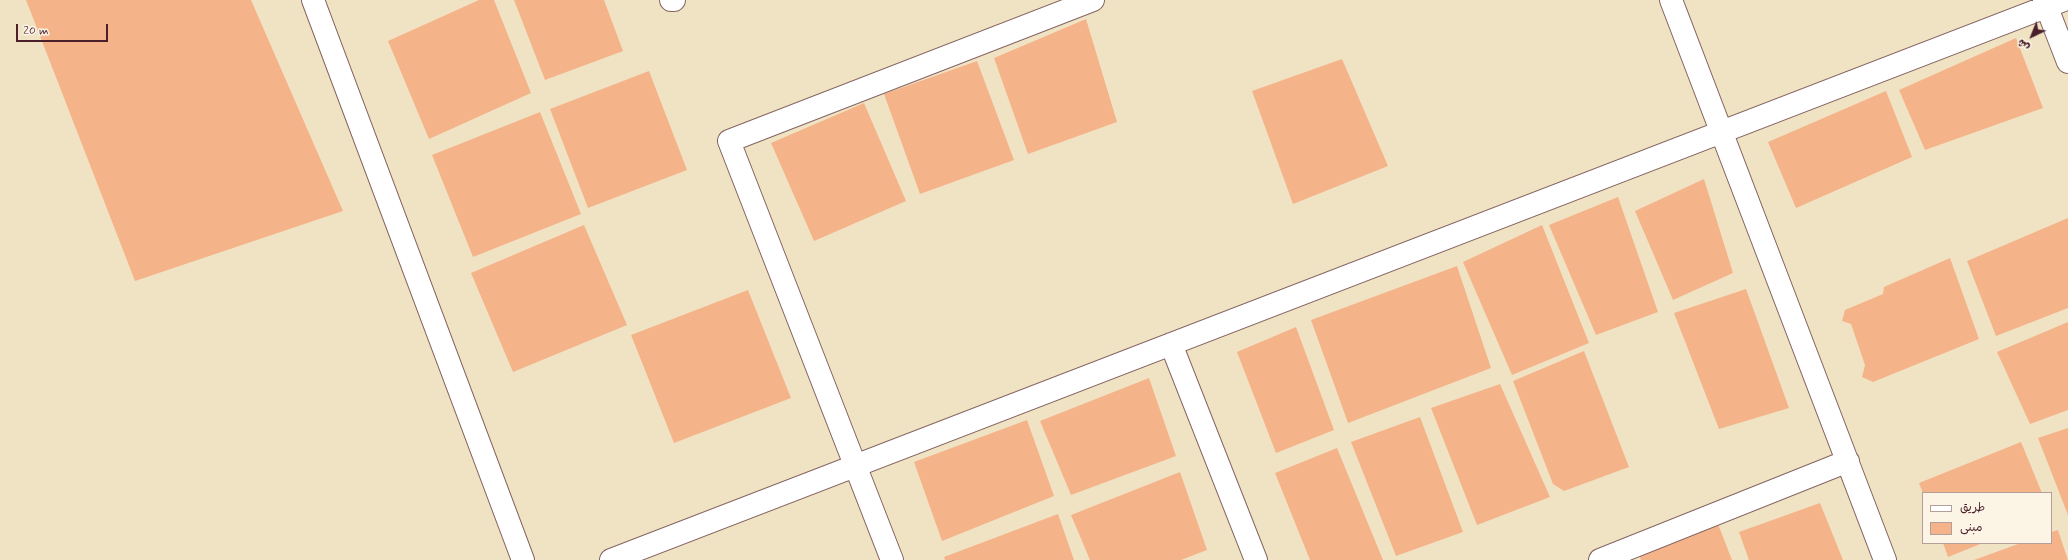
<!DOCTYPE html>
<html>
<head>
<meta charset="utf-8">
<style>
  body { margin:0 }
  #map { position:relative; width:2068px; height:560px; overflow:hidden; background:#f0e3c4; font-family:Mynerve,"Playpen Sans Arabic",sans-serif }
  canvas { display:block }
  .legend { position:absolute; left:1922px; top:492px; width:130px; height:52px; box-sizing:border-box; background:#fcf5e5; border:1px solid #b59f9b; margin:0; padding:5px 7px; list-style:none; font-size:12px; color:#4a1f2b }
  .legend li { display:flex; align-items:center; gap:8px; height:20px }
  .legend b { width:20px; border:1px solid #b59f9b }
  .north { position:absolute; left:2012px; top:16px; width:40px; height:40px; -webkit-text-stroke:3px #fcf5e5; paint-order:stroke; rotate:223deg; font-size:11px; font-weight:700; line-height:16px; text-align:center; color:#4a1f2b }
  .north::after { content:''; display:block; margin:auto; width:14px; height:18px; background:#4a1f2b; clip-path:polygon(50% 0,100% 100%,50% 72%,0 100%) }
  .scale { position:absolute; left:16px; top:24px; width:92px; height:18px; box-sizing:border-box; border:2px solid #4a1f2b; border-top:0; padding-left:5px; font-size:12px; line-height:14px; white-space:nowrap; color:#4a1f2b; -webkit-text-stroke:3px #fcf5e5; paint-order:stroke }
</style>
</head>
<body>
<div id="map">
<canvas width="2068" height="560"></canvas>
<ul class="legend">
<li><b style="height:5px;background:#fff"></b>طريق</li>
<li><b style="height:11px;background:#f5b38a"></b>مبنى</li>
</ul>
<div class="north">ش</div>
<div class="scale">20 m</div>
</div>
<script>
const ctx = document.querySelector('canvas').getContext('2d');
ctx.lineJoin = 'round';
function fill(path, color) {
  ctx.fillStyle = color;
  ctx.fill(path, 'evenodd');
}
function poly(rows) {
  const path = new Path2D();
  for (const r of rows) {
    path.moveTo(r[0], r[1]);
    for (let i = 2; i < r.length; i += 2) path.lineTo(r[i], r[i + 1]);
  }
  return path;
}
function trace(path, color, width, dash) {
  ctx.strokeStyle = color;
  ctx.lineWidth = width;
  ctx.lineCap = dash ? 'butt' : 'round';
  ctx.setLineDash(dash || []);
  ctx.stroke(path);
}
fill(poly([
  [26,0,251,0,343,211,135,281],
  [479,0,494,0,531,93,429,139,388,41],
  [514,0,604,0,623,51,545,80],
  [1086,19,1117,122,1028,154,994,58],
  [2016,38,2043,108,1925,150,1899,90],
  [1342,59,1388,166,1293,204,1252,91],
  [977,61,1014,160,920,194,884,94],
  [649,71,687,170,588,208,550,109],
  [1886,91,1912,157,1796,208,1768,142],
  [864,103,906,201,814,241,771,143],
  [540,112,581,214,473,257,432,155],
  [1704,179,1733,273,1673,300,1635,211],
  [1618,197,1658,312,1596,335,1549,225],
  [2068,218,2068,308,1996,336,1967,261],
  [584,225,627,325,513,372,471,273],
  [1542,225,1589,343,1512,375,1463,262],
  [1950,258,1979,339,1873,382,1862,377,1865,365,1851,324,1842,321,1845,310,1883,294,1884,287],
  [1457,266,1491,368,1348,423,1311,320],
  [1746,289,1789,408,1719,429,1674,313],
  [748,290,791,398,674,443,631,335],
  [2068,322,2068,410,2030,424,1997,352],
  [1296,327,1334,430,1276,453,1237,352],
  [1584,351,1629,467,1564,491,1553,484,1513,381],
  [1149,378,1176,456,1071,495,1040,421],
  [1500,384,1550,497,1477,525,1431,408],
  [1420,417,1463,532,1396,556,1351,442],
  [1027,420,1054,496,942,541,914,462],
  [2068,428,2068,515,2038,438],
  [2021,442,2042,493,1923,493,1919,483],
  [1337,448,1383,560,1310,560,1275,473],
  [1180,472,1207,550,1181,560,1090,560,1071,515],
  [1820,503,1843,560,1749,560,1739,532],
  [1058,514,1074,560,945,560,944,557],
  [1718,524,1732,560,1641,560,1639,555],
  [2058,530,2068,560,1974,560,2021,543,2051,543,2051,532],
  [1943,543,1983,543,1948,557]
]), '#f5b38a');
const minor = poly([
  [313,0,523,560],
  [671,0,674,0],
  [1671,0,1885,560],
  [2044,0,2068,62],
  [1171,344,1256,560],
  [611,560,2064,0],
  [892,560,729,141,1093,0],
  [1600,560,1848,461]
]);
trace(minor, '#846461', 24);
trace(minor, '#fff', 22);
</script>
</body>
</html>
